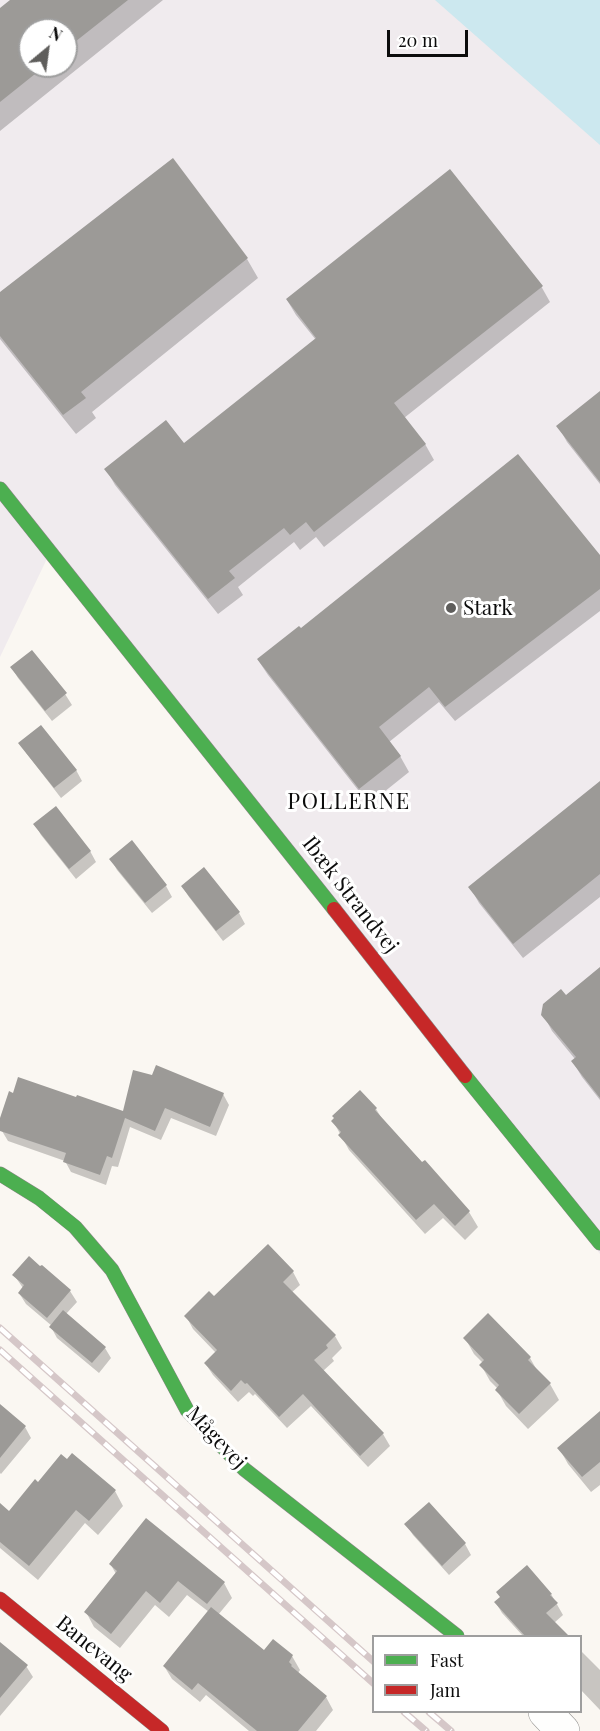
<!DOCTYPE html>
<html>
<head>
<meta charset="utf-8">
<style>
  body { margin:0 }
  #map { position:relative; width:600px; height:1731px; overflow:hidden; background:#faf7f2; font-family:"Playfair Display",serif }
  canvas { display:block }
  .legend { position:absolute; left:372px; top:1635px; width:210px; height:78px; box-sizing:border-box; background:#fff; border:2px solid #9e9e9e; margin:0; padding:8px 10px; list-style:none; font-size:18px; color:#0c0c0c }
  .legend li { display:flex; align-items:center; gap:12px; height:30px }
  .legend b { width:30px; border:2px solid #9e9e9e }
  .north { position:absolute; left:18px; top:18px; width:60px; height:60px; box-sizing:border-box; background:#fff; border:2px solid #9e9e9e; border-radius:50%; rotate:29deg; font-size:16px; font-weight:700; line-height:24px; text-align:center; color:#0c0c0c }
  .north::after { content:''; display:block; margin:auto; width:21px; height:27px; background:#5f5e5c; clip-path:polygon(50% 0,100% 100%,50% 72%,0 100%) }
  .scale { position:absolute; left:387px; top:30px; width:81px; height:27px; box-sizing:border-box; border:3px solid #0c0c0c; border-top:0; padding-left:8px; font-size:18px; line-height:21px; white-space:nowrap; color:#0c0c0c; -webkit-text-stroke:4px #fff; paint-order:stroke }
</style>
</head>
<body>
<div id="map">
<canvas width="600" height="1731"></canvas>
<ul class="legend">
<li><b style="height:8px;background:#4caf50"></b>Fast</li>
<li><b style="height:8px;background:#c62828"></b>Jam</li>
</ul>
<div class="north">N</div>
<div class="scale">20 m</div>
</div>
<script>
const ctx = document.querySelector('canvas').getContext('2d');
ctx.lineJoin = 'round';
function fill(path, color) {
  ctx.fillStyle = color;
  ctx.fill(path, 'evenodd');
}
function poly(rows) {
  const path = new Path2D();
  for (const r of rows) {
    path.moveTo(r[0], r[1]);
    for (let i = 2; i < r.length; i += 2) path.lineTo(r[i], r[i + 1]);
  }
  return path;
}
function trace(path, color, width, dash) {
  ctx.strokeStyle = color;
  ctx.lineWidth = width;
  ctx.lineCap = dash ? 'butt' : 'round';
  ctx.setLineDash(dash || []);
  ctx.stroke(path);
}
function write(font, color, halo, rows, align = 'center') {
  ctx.font = font + ' "Playfair Display",serif';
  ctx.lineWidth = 6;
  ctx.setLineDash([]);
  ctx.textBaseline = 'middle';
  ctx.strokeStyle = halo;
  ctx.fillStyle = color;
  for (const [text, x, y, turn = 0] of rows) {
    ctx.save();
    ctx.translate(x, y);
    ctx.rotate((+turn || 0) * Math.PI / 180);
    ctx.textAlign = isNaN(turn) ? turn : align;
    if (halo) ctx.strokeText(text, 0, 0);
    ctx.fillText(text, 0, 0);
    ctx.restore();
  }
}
fill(poly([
  [0,0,600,0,600,1254,53,546,0,657],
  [30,30,66,30,66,66,30,66]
]), '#f0ebee');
fill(poly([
  [435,0,600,0,600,145]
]), '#cce8ef');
fill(poly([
  [12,0,163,0,0,131,0,10],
  [30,30,66,30,66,66,30,66],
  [247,259,258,278,92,412,96,418,76,434,0,339,0,294],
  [541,286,550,302,404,418,425,444,434,460,324,547,316,537,300,550,294,542,238,587,243,595,218,614,115,485,106,469,183,445,316,340,296,315,287,300],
  [600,393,600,484,567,442,558,426],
  [600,557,600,611,455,721,439,702,389,742,400,756,409,772,369,804,268,675,258,660,300,630],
  [32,652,65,694,72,705,52,721,18,678,12,668],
  [20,743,76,770,82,781,61,798,27,754],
  [600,783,600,897,523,958,479,903,470,887],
  [35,824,90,851,96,862,76,879,41,835],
  [132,842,166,886,172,897,152,913,117,870,111,859],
  [182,886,239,913,245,924,223,941,189,897],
  [600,969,600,1100,582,1077,573,1062,575,1059,552,1031,543,1014],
  [223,1094,229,1105,216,1136,171,1118,161,1140,130,1127,118,1167,112,1166,106,1185,71,1172,65,1161,8,1141,2,1131,124,1113],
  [376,1109,384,1122,469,1212,478,1227,465,1240,443,1218,425,1234,349,1150,333,1121],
  [268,1246,293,1272,300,1285,291,1293,335,1336,342,1348,332,1358,334,1361,323,1371,383,1434,390,1446,368,1467,311,1406,287,1428,255,1394,253,1396,249,1392,238,1402,213,1375,205,1363,216,1353,193,1329,186,1316,214,1299],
  [14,1275,70,1291,77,1302,66,1314,105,1348,111,1358,99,1373,57,1338,51,1327,52,1326,26,1304,19,1293,23,1288],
  [465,1338,530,1358,538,1372,550,1384,559,1400,528,1429,506,1406,497,1390,498,1389,490,1381,481,1365,483,1363,474,1354],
  [0,1408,25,1427,31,1438,1,1474,0,1473],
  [600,1413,600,1485,591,1492,568,1464,559,1448],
  [38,1484,115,1491,123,1506,98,1535,85,1523,38,1580,0,1548,0,1523],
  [429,1504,465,1544,471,1555,449,1575,413,1535,406,1524],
  [111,1565,224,1583,232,1598,218,1615,264,1652,274,1641,292,1656,300,1670,298,1673,326,1697,333,1710,316,1731,249,1731,206,1695,200,1702,172,1679,164,1666,209,1612,187,1595,169,1617,155,1605,120,1648,94,1627,86,1612,116,1574],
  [551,1594,563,1615,554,1623,567,1636,523,1636,502,1613,496,1603],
  [0,1644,26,1666,33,1677,0,1716],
  [580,1650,600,1670,600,1710,580,1689]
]), '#0003');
fill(poly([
  [10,0,128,0,66,49,66,30,30,30,30,66,45,66,0,102,0,8],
  [173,158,248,258,81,392,86,398,63,415,0,336,0,292],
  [450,169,543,286,394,403,426,444,314,532,306,522,290,535,284,528,229,571,235,578,208,599,104,469,166,420,184,443,316,338,286,299],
  [600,391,600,482,556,426],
  [518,454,600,555,600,589,445,707,429,687,379,727,401,756,359,789,257,659,299,626,301,628],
  [32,650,67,693,45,711,10,667],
  [41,725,77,770,54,788,18,743],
  [600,781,600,874,513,944,468,887],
  [56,806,91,851,69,869,33,824],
  [132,840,167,885,145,903,109,859],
  [204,867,240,912,216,931,181,886],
  [600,967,600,1098,571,1061,576,1057,541,1015,543,1004,561,989,566,995],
  [156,1065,224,1093,210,1127,165,1108,155,1131,125,1118,112,1158,107,1156,100,1175,63,1162,66,1153,0,1131,0,1118,9,1091,13,1093,18,1077,76,1097,77,1095,123,1111,133,1070,152,1075],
  [360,1090,377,1108,375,1110,422,1162,425,1160,470,1211,455,1226,434,1204,416,1220,338,1135,341,1132,331,1121,334,1118,332,1116],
  [268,1244,294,1271,283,1282,336,1335,326,1345,328,1348,314,1360,384,1433,360,1456,303,1394,279,1417,247,1383,245,1384,241,1380,231,1391,204,1363,217,1350,184,1316,209,1291,214,1296],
  [29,1256,40,1266,42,1265,71,1290,47,1318,18,1293,24,1285,12,1275],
  [63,1310,106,1347,92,1363,49,1327],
  [488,1313,531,1357,528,1360,551,1383,519,1414,495,1390,499,1385,479,1365,484,1360,463,1338],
  [0,1404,26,1426,0,1458],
  [600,1411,600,1462,582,1477,557,1448],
  [72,1453,116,1490,89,1521,76,1510,29,1566,0,1542,0,1503,9,1511,35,1479,38,1482,61,1454,67,1459],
  [429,1502,466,1543,442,1566,404,1524],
  [146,1518,225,1582,207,1604,178,1581,160,1603,146,1591,111,1634,84,1612,117,1571,109,1564],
  [527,1565,552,1594,550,1595,558,1603,546,1613,569,1636,525,1636,494,1602,500,1597,496,1592],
  [211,1607,264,1650,273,1639,293,1655,289,1662,292,1665,291,1666,327,1696,298,1731,257,1731,198,1683,192,1690,163,1666],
  [0,1642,28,1665,0,1698]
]), '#9c9a97');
const street = poly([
  [545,1712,563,1731]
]);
const fast = poly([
  [0,489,334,909],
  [465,1076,600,1243],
  [0,1174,39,1198,75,1227,112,1270,187,1410,244,1469,457,1636]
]);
const jam = poly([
  [334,909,465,1076],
  [0,1599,162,1731]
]);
trace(street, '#939290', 34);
trace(fast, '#8a8886', 15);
trace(jam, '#8a8886', 15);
trace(street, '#fefefd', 33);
trace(fast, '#4caf50', 14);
trace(jam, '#c62828', 14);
const rail = poly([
  [0,1328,374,1662],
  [0,1350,374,1684],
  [404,1712,426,1731],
  [429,1712,451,1731]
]);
trace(rail, '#d5c7c8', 7);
trace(rail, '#fff', 4.5, [14]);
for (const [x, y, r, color] of [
  [451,608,6,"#5f5e5c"]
]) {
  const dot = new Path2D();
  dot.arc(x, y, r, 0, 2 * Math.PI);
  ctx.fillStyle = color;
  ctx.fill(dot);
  trace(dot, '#fff', 2);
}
write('21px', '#0c0c0c', '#fff', [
  ["Stark",463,608]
], 'left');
write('21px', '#0c0c0c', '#fff', [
  ["Ibæk Strandvej",350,895,52],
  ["Mågevej",216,1438,47],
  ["Banevang",94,1649,39]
]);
ctx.letterSpacing = '1.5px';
write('22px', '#0c0c0c', '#fff', [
  ["POLLERNE",349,802]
]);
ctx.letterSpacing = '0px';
</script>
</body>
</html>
